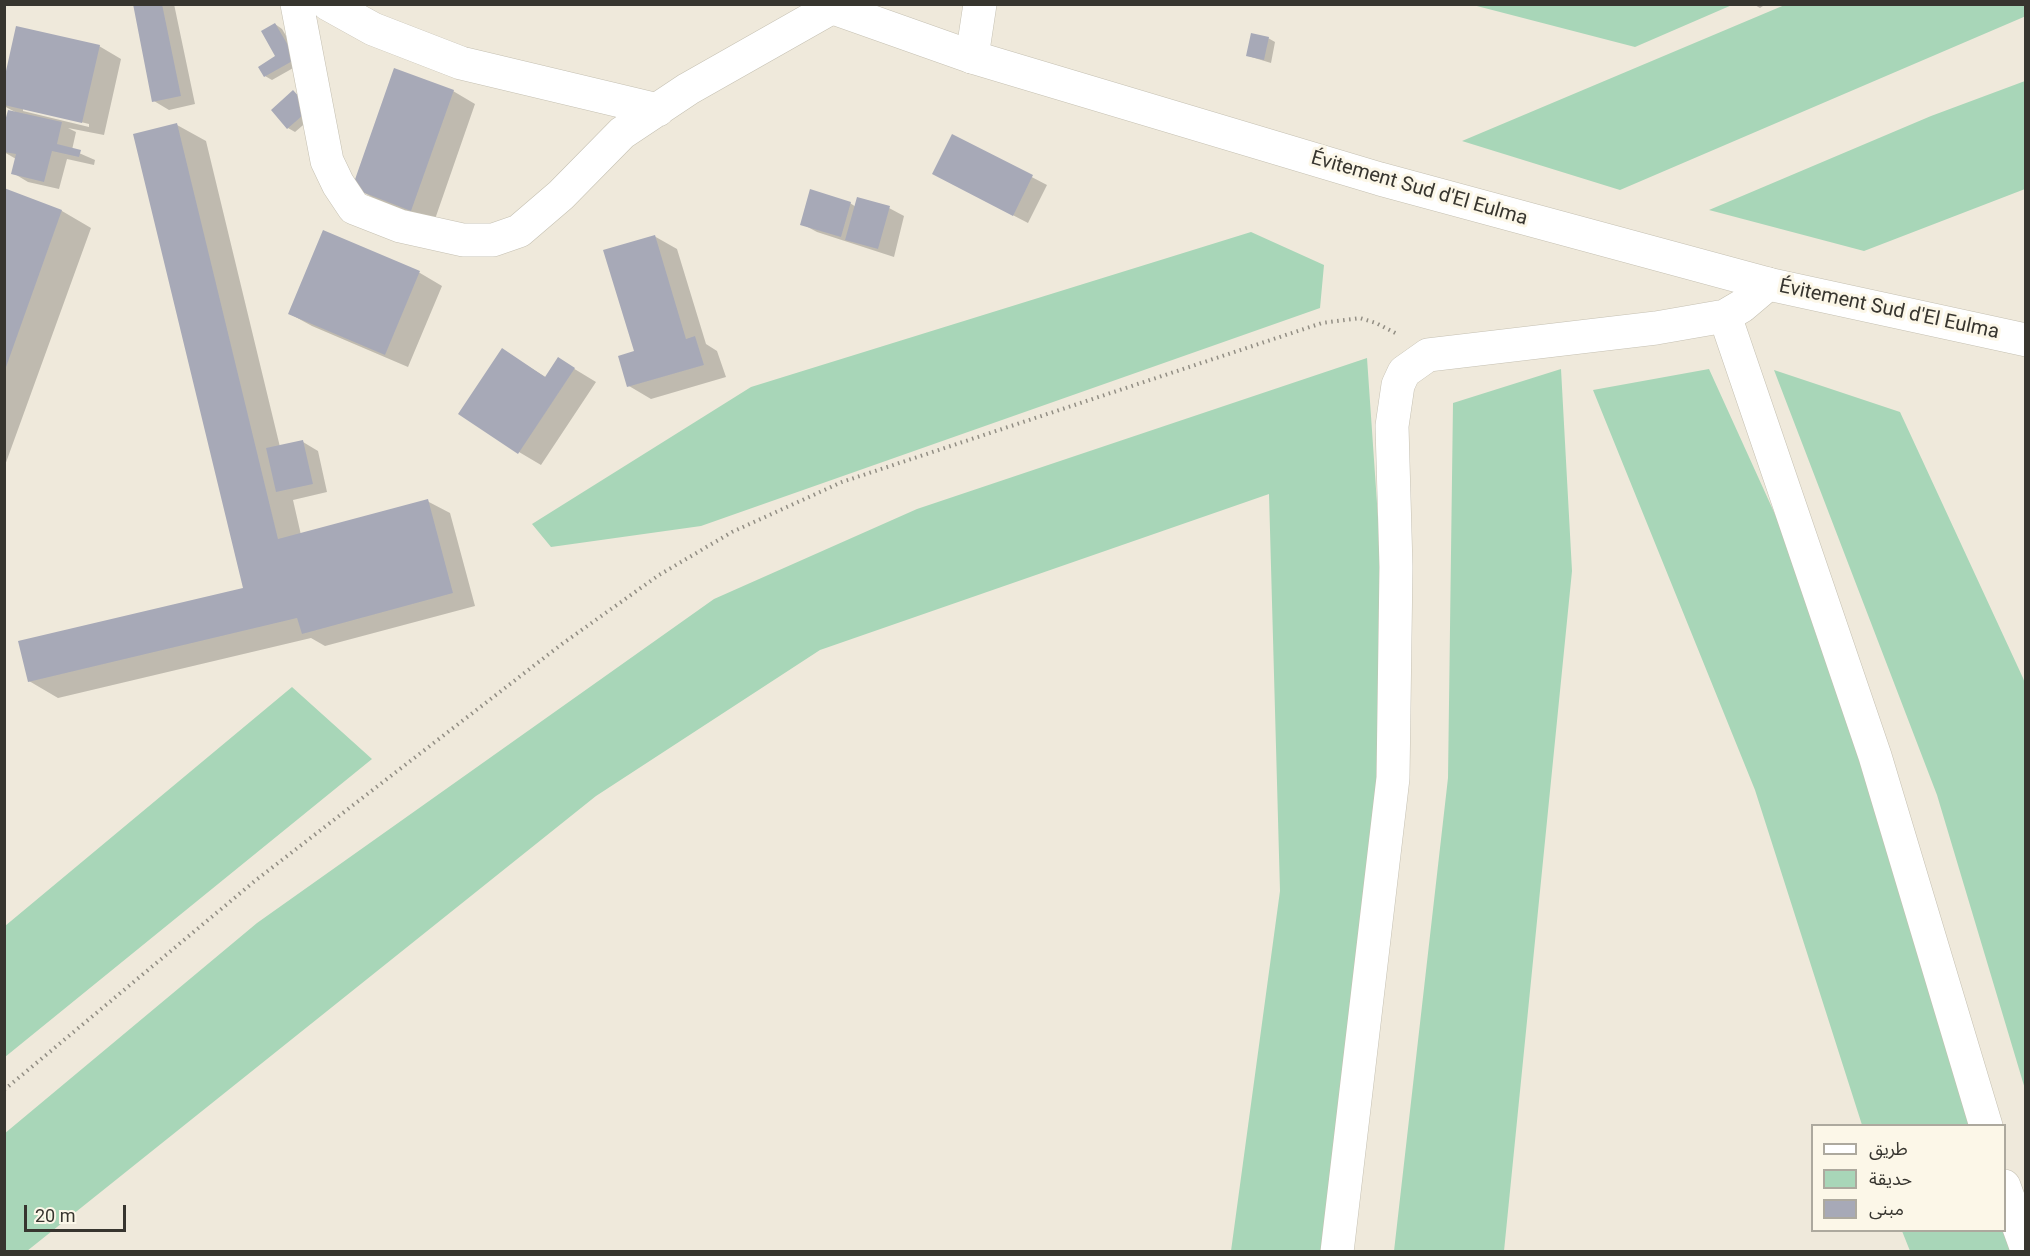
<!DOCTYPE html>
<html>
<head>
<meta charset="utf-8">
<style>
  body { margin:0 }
  #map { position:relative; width:2030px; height:1256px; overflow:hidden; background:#efe9db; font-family:Roboto,"Noto Sans Arabic",sans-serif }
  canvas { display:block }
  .frame { position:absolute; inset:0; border:6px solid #37352f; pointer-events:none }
  .legend { position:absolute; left:1811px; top:1124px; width:195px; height:108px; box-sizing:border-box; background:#fcf7e8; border:2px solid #ada99e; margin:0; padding:8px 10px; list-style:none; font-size:18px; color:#37352f }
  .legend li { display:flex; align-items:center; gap:12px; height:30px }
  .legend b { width:30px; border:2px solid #ada99e }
  .scale { position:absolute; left:24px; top:1205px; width:102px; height:27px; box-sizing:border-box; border:3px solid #37352f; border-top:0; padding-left:8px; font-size:18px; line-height:21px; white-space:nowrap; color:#37352f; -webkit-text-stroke:4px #fcf7e8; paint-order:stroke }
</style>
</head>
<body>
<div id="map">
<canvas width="2030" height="1256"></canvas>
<div class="frame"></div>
<ul class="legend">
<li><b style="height:8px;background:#fff"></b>طريق</li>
<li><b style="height:16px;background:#a8d6b8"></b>حديقة</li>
<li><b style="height:16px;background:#a7a9b7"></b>مبنى</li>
</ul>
<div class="scale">20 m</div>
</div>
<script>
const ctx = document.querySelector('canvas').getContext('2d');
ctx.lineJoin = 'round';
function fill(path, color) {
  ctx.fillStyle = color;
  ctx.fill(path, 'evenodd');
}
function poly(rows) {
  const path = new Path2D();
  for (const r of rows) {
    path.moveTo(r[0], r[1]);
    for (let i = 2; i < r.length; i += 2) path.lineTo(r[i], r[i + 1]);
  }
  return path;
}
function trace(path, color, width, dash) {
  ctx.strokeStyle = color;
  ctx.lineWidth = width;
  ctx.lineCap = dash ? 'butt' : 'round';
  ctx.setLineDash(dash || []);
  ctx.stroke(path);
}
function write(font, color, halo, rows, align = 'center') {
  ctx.font = font + ' Roboto,sans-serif';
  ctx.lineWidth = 6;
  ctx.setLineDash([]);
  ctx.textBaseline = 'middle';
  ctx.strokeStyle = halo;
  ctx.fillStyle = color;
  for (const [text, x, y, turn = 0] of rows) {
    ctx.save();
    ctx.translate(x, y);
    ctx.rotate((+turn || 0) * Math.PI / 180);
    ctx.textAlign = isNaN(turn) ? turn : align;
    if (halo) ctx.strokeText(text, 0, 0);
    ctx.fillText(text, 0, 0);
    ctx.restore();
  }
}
fill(poly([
  [1787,4,2025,5,2026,16,1620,190,1462,141],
  [1473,5,1732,5,1635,47],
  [2025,81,2025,189,1864,251,1709,210,1931,116],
  [1251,232,1324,265,1320,308,701,526,551,547,532,524,751,387],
  [1367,358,1388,663,1340,1251,1231,1251,1280,891,1269,494,820,650,596,796,27,1251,5,1251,4,1134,257,923,714,599,917,509],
  [1561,369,1572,571,1504,1251,1394,1251,1448,778,1453,403],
  [1709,369,1858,697,1980,1125,1862,1125,1755,790,1593,390],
  [1774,370,1900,412,2023,678,2026,686,2025,1089,1937,795],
  [292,687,372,759,5,1057,5,926],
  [2004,1230,2025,1251,1910,1251,1902,1231]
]), '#a8d6b8');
fill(poly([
  [134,4,174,4,195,104,169,110,154,101],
  [1753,4,1766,4,1760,8],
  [275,24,282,29,302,63,272,80,265,76,278,57],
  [1268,38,1275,42,1271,63,1248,56],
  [99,46,121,59,104,135,68,128,76,132,72,150,95,160,94,165,67,159,59,189,28,182,13,173,16,159,4,152,4,131,17,113,4,106,4,87],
  [23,108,89,124,89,127,23,111],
  [453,91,475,104,434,222,377,200,354,187],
  [293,92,316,114,295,132,288,128],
  [177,125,206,141,280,447,303,442,318,451,327,492,293,500,301,535,427,501,450,513,475,606,325,646,311,638,58,698,29,681,244,589],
  [953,136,1047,185,1028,223,949,182],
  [4,190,62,211,91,228,4,468],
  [850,203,856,207,889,208,904,216,894,257,817,232,802,224],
  [323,232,420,273,442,286,408,367,312,326,290,314],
  [654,236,677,249,706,344,717,351,726,377,651,399,629,386],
  [502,350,547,378,558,359,596,382,541,465,519,452]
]), '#0003');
fill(poly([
  [133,4,162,4,181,96,152,102],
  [275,23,296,59,264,77,258,67,275,56,261,31],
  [16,26,100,45,82,123,4,105,4,80],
  [1251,33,1269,37,1264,60,1246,56],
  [394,68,454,90,411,211,352,188],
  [293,90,310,109,287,129,271,110],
  [8,110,62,122,57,144,81,150,79,157,52,151,44,182,11,174,16,154,4,152,4,125],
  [177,123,278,539,428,499,453,593,302,634,297,618,28,682,18,641,243,588,133,134],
  [952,134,1033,175,1013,216,932,174],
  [4,188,62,210,5,370,4,370],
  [810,189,851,202,841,237,800,225],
  [857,197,890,206,878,249,845,240],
  [323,230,420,271,385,355,288,314],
  [655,235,686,339,695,336,704,365,627,387,618,356,634,351,603,250],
  [502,348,545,377,558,357,575,368,518,454,458,414],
  [303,440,313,484,276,492,266,448]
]), '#a7a9b7');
const minor = poly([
  [297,4,327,161,338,184,354,208,400,226,463,240,493,240,519,231,561,195,622,133,688,89,831,8],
  [328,4,373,29,461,63,658,110],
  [972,57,980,4],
  [1725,316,1875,756,1986,1126],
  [2004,1186,2026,1247],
  [1337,1252,1393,778,1396,567,1392,426,1398,385,1404,372,1428,355,1656,328,1725,316,1742,306,1768,284]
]);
const major = poly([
  [822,4,972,57,1380,179,1768,284,2026,340]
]);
trace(minor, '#c5c0b2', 34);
trace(major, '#c5c0b2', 34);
trace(poly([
  [4,1090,256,880,562,644,659,575,732,532,842,482,1322,323,1360,318,1376,323,1399,335]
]), '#928e84', 4, [1.5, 4.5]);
trace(minor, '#fff', 33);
trace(major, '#fff', 33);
write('20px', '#37352f', '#fcf7e8', [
  ["Évitement Sud d'El Eulma",1419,189,16],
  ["Évitement Sud d'El Eulma",1889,310,12]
]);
</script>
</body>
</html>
